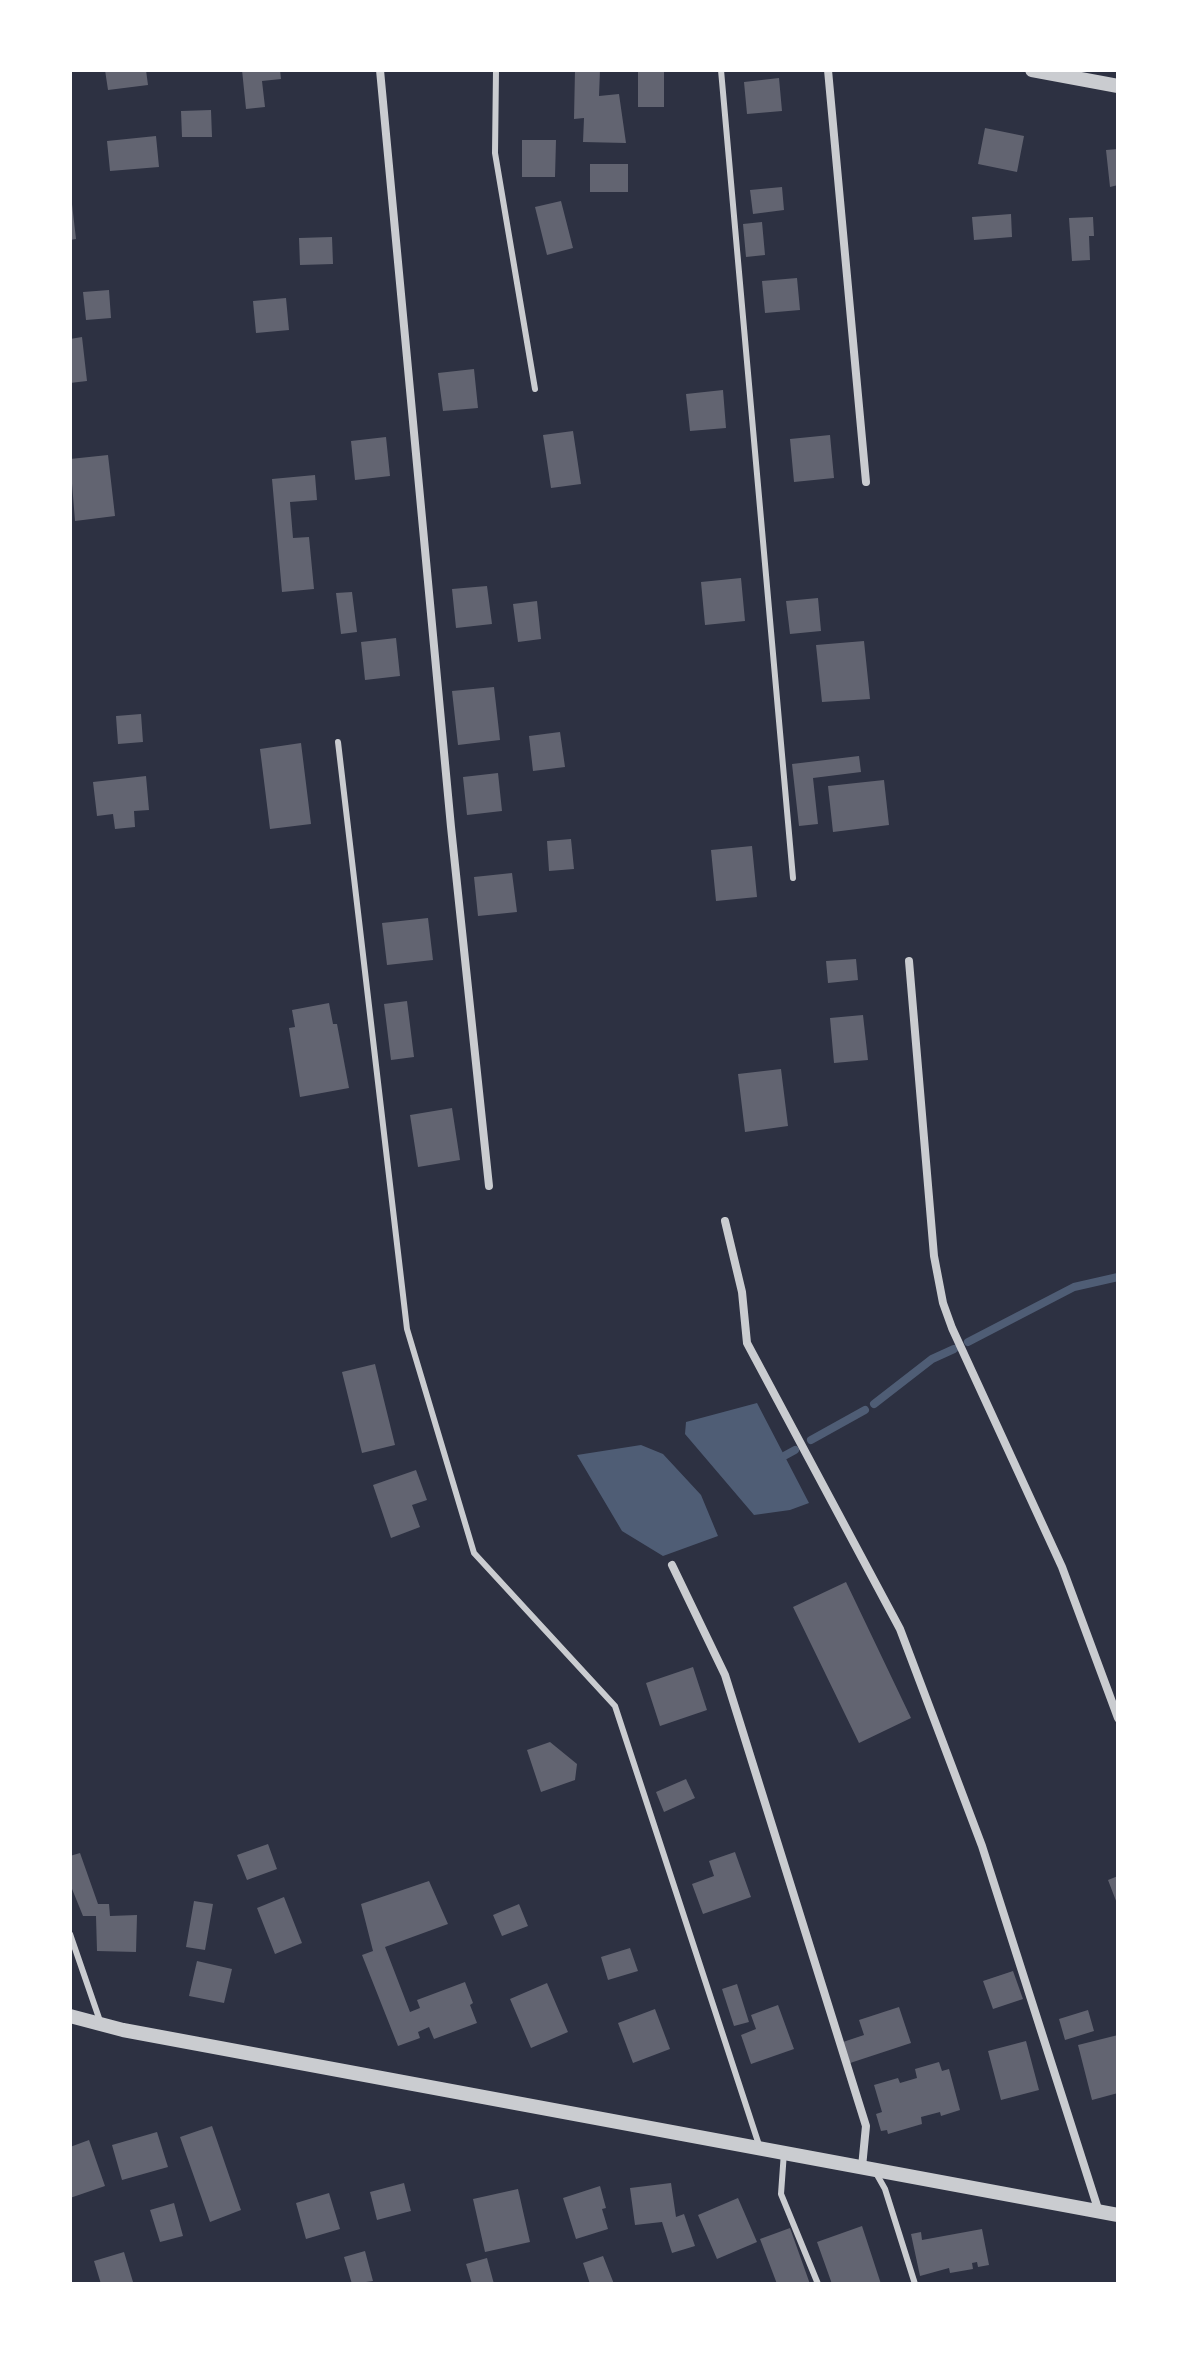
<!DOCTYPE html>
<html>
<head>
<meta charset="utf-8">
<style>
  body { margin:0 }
  #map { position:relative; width:1188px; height:2354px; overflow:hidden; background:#2d3142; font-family:"Work Sans",sans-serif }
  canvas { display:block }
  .frame { position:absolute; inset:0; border:72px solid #fff; pointer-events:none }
</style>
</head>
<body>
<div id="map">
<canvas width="1188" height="2354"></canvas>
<div class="frame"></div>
</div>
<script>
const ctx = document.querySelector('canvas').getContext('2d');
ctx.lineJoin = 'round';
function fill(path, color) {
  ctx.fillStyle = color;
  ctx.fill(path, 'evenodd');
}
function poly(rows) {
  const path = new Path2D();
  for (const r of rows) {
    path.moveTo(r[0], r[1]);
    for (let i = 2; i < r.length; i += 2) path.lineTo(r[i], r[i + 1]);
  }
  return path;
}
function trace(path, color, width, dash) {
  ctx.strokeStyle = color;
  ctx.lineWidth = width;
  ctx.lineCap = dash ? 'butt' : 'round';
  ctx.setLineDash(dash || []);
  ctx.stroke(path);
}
fill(poly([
  [757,1403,809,1503,790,1510,754,1515,685,1434,686,1422],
  [641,1445,663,1454,701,1495,718,1536,663,1556,622,1531,577,1455]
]), '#4f5d75');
trace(poly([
  [968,1342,1074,1287,1118,1277],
  [874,1404,932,1359,954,1349],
  [811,1440,865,1410],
  [784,1456,795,1450]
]), '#4f5d75', 8);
fill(poly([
  [105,70,146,70,148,85,108,90],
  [242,70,280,70,281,79,262,81,265,107,246,109],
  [575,70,600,70,599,96,619,94,626,143,583,142,584,118,574,119],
  [638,70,664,70,664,107,638,107],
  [779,78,782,111,747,114,744,82],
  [211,110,212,137,182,137,181,111],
  [985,128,1024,136,1017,172,978,164],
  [156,136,159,167,110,171,107,141],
  [522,140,556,140,555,177,522,177],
  [1118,149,1118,185,1110,187,1106,150],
  [590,164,628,164,628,192,590,192],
  [782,187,784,210,753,214,750,190],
  [561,201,573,248,547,255,535,207],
  [70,204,72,204,76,239,70,240],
  [1011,214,1012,237,974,240,972,217],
  [1093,217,1094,236,1089,236,1090,260,1072,261,1069,218],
  [762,222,765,255,746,257,743,224],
  [332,237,333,264,300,265,299,238],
  [797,278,800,310,765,313,762,281],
  [109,290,111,318,86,320,83,292],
  [286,298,289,330,256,333,253,301],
  [82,337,87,381,70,383,70,339],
  [474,369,478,408,443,411,438,373],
  [723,390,726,428,690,431,686,394],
  [573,431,581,484,551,488,543,435],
  [830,435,834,478,794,482,790,439],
  [386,437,390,476,355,480,351,441],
  [108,455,115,516,75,521,70,459],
  [315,475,317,500,290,502,293,538,309,537,314,589,282,592,272,479],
  [741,578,745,621,705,625,701,582],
  [487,586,492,624,456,628,452,589],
  [352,592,357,632,341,634,336,593],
  [818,598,821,631,790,634,786,601],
  [537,601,541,639,518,642,513,604],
  [396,638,400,676,365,680,361,642],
  [864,641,870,699,822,702,816,645],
  [494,687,500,740,458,745,452,691],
  [141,714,143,742,118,744,116,716],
  [560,732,565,767,533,771,529,736],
  [301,743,311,824,270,829,260,749],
  [859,756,861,772,813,778,818,824,799,826,792,764],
  [498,773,502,811,467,815,463,777],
  [146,776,149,810,134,811,135,827,115,829,113,814,97,816,93,782],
  [884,780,889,825,833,832,828,786],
  [571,839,574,869,549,871,547,841],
  [752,846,757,897,716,901,711,850],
  [512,873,517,912,478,916,474,877],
  [428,918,433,960,387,965,382,923],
  [856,959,858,980,828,983,826,961],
  [407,1001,414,1057,391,1060,384,1004],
  [329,1003,333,1024,337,1024,349,1088,300,1097,289,1028,295,1027,292,1010],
  [863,1015,868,1060,834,1063,830,1018],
  [781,1069,788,1126,745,1132,738,1074],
  [452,1108,460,1160,418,1167,410,1115],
  [375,1364,395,1445,362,1453,342,1372],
  [416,1470,427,1500,412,1505,420,1527,391,1538,373,1485],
  [846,1582,911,1718,859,1743,793,1607],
  [693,1667,707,1710,660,1726,646,1683],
  [550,1742,577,1764,575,1780,541,1792,527,1750],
  [686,1779,695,1798,664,1812,656,1792],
  [268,1844,277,1869,247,1880,237,1855],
  [735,1852,751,1897,703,1914,692,1884,714,1876,709,1861],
  [80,1853,98,1904,109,1904,110,1916,137,1915,136,1952,97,1951,96,1916,83,1916,70,1884,70,1856],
  [1118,1876,1118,1906,1108,1880],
  [429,1881,448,1924,385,1947,410,2012,420,2008,417,2000,465,1982,473,2003,470,2005,477,2023,434,2039,429,2027,418,2032,420,2038,398,2046,362,1955,373,1951,361,1904],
  [284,1897,302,1943,275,1954,257,1908],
  [194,1901,213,1904,205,1950,186,1947],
  [519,1904,528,1926,502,1936,493,1915],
  [630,1948,638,1971,608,1980,601,1957],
  [197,1961,232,1969,224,2003,189,1996],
  [1013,1971,1023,1999,993,2009,983,1981],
  [547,1983,568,2032,531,2048,510,1999],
  [737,1984,749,2022,734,2026,722,1989],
  [778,2005,794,2049,751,2064,741,2035,756,2029,751,2015],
  [899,2007,911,2043,844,2065,837,2044,864,2035,859,2020],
  [655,2009,670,2049,633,2063,618,2023],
  [1088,2010,1094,2031,1065,2040,1059,2019],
  [1118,2035,1118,2093,1092,2100,1078,2045],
  [1026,2041,1039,2090,1001,2100,988,2051],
  [939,2062,942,2071,949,2069,960,2110,941,2116,940,2112,921,2117,922,2124,888,2134,887,2130,881,2131,876,2114,882,2112,874,2085,898,2078,900,2083,917,2078,915,2069],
  [212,2126,241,2210,210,2222,180,2137],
  [157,2132,168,2167,122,2180,112,2145],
  [89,2140,105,2186,70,2198,70,2147],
  [404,2183,411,2211,377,2220,370,2192],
  [671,2183,676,2217,684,2214,695,2246,672,2253,662,2222,635,2225,630,2188],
  [600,2186,606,2208,602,2209,608,2229,576,2239,563,2198],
  [518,2189,530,2242,485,2252,473,2199],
  [329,2193,340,2229,306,2239,296,2203],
  [738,2198,757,2242,717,2259,698,2215],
  [174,2203,183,2236,160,2242,150,2210],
  [862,2226,881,2284,832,2284,817,2242],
  [790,2228,810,2284,777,2284,760,2239],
  [982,2229,989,2265,978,2267,977,2262,972,2263,973,2269,950,2273,949,2268,920,2276,911,2234,921,2232,922,2240],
  [365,2251,373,2281,352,2284,344,2257],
  [124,2252,133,2282,101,2284,94,2261],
  [603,2256,614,2284,590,2284,583,2263],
  [487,2258,494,2284,472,2284,466,2264]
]), '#626471');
trace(poly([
  [496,70,495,153,535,389],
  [721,70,793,878],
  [338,742,407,1329,474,1553,615,1706,760,2148],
  [70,1934,100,2021],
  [784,2152,781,2194,818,2284],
  [876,2173,885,2189,915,2284]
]), '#caccd0', 6);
trace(poly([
  [380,70,451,827,489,1186],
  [828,70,866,482],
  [909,961,934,1256,943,1303,952,1328,1062,1567,1118,1718],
  [725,1221,742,1292,747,1343,900,1629,982,1846,1099,2212],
  [672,1565,725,1675,866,2126,862,2167]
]), '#caccd0', 8);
trace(poly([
  [1032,70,1118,86],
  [70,2016,123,2030,1118,2215]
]), '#caccd0', 14);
</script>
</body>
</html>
